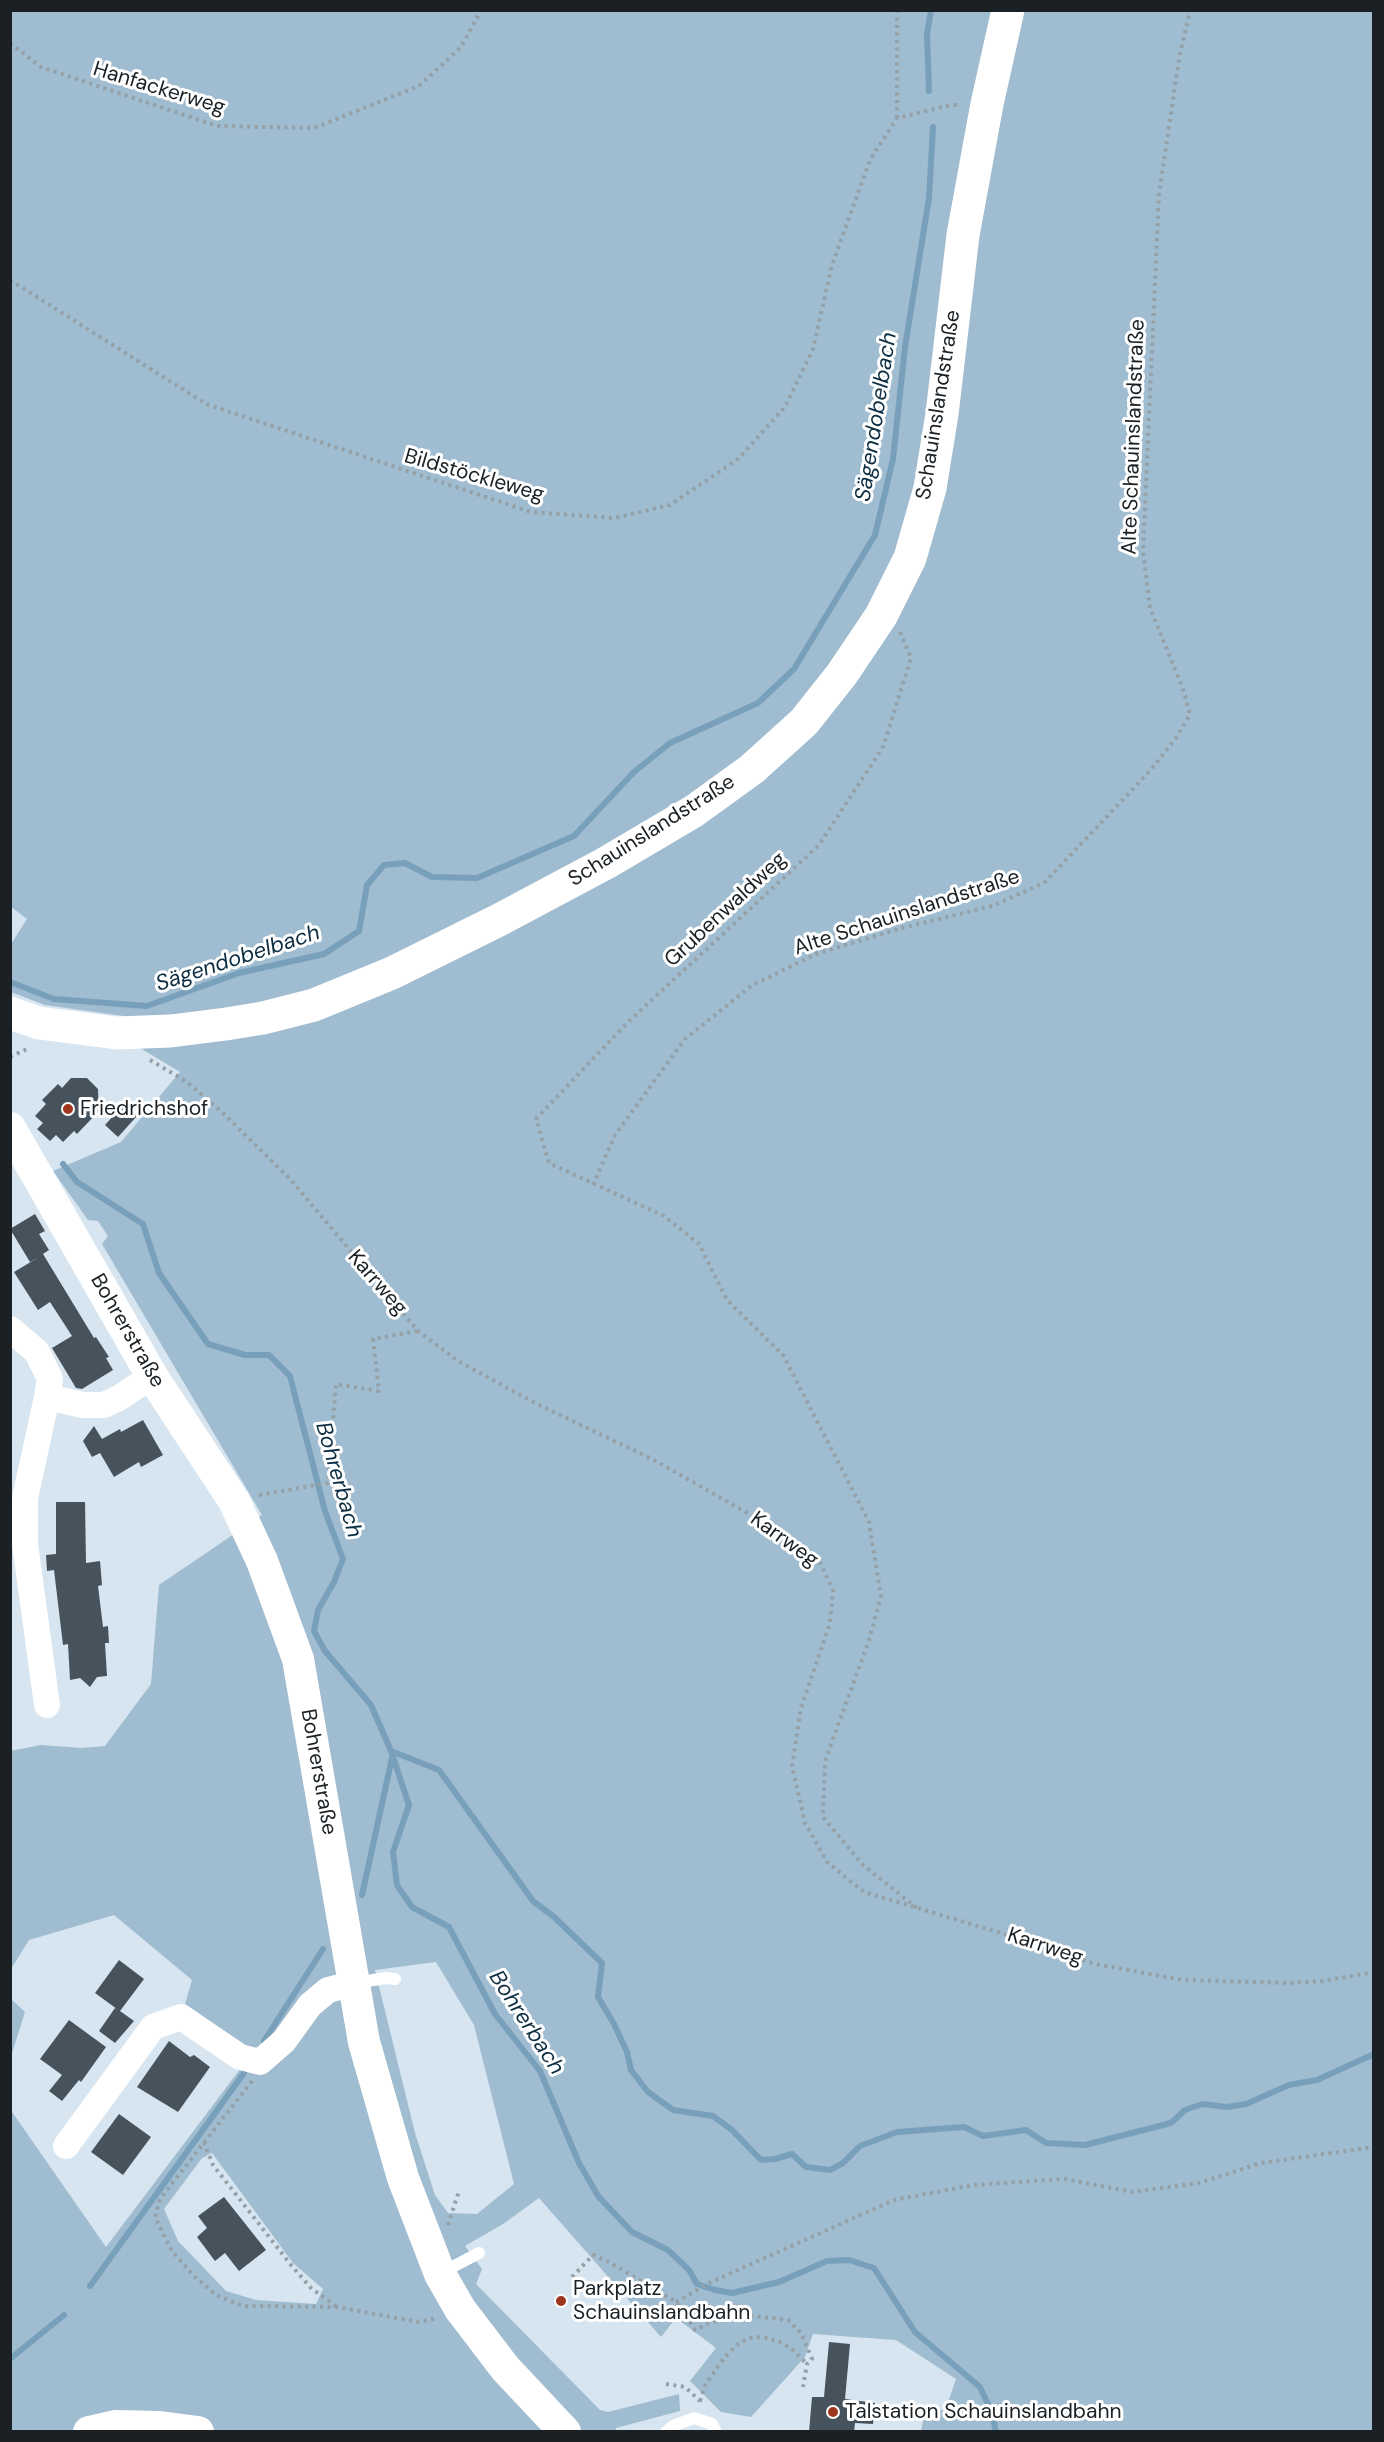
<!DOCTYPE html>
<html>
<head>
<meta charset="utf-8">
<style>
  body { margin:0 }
  #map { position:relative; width:1384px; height:2442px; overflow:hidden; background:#d6e5ef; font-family:"DM Sans",sans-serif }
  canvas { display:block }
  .frame { position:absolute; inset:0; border:12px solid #1a2024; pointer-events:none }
</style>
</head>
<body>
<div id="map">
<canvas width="1384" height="2442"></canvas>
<div class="frame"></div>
</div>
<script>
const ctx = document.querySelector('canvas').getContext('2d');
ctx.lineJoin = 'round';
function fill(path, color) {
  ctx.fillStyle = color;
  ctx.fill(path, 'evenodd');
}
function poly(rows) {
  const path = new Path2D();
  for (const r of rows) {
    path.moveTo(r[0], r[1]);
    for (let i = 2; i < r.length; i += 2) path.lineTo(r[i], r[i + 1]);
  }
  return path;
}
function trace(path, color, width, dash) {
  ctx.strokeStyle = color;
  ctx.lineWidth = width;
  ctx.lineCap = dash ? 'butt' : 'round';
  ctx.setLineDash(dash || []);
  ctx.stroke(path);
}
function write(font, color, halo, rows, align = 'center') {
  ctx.font = font + ' "DM Sans",sans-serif';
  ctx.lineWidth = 6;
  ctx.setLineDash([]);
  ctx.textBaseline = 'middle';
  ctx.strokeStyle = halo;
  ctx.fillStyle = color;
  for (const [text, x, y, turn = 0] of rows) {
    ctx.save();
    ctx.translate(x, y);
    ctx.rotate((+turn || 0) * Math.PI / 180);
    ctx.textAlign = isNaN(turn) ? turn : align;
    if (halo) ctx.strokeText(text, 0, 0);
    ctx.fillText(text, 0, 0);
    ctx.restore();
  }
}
fill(poly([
  [11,11,1373,11,1373,2431,921,2431,926,2406,945,2411,956,2379,896,2340,813,2334,805,2357,751,2417,721,2412,690,2381,716,2348,676,2318,661,2337,539,2198,503,2224,465,2246,482,2269,476,2284,600,2410,608,2412,679,2394,680,2411,616,2428,616,2432,11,2431,10,2109,106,2247,238,2072,246,2047,185,2004,192,1980,114,1915,29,1940,11,1969,10,1751,41,1745,82,1748,105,1746,151,1684,159,1585,262,1515,102,1244,108,1236,98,1221,88,1220,53,1171,121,1142,180,1072,140,1048,138,1018,45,1005,11,992,11,944,27,919,10,906],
  [436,1962,474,2025,514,2184,477,2214,448,2213,435,2195,415,2133,375,1970],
  [212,2153,293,2263,323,2289,316,2304,256,2300,226,2291,178,2241,164,2209,202,2158],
  [11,1999,25,2012,11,2056]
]), '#a0bcd0');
trace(poly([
  [929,91,927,34,931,10],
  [10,982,54,999,147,1006,239,973,324,954,359,931,367,885,384,865,405,863,432,877,477,878,574,836,634,772,670,743,758,703,794,669,875,535,893,459,905,347,929,198,933,127],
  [63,1164,77,1182,143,1224,159,1273,208,1344,245,1355,269,1355,290,1376,325,1511,343,1559,334,1582,318,1610,314,1631,325,1651,371,1705,391,1751,409,1805,393,1852,397,1885,412,1907,449,1927,495,2014,540,2071,579,2163,598,2196,632,2232,668,2250,689,2270,697,2284,715,2290,732,2293,779,2282,827,2261,849,2260,874,2268,915,2332,980,2387,992,2413,996,2432],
  [391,1751,439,1770,533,1901,554,1917,602,1963,598,1997,614,2024,627,2052,631,2070,648,2092,673,2110,713,2116,732,2130,761,2160,775,2159,792,2154,806,2167,830,2170,843,2163,860,2146,897,2132,964,2127,983,2136,1026,2130,1046,2143,1085,2145,1171,2123,1185,2110,1202,2104,1227,2107,1246,2104,1289,2085,1317,2080,1374,2054],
  [362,1895,392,1758],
  [264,2041,323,1949],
  [90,2286,244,2073],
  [10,2359,64,2315]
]), '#79a0ba', 6);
fill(poly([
  [71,1078,87,1078,98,1089,99,1111,77,1134,74,1131,63,1142,56,1135,50,1141,37,1129,43,1123,35,1116,46,1104,42,1100,58,1084,62,1088],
  [124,1104,137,1116,118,1137,105,1125],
  [35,1214,45,1231,39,1234,49,1250,43,1254,94,1338,96,1337,109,1357,106,1358,113,1370,82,1389,76,1388,52,1348,72,1336,50,1302,38,1310,14,1272,39,1257,30,1262,10,1229],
  [143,1420,163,1455,141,1467,139,1462,114,1477,100,1453,92,1457,83,1441,94,1426,102,1439,120,1429,121,1432],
  [56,1502,85,1502,86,1563,100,1561,102,1585,98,1586,103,1627,108,1626,109,1643,105,1643,107,1676,97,1677,90,1687,80,1678,70,1680,68,1644,63,1645,54,1570,47,1571,46,1555,56,1554],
  [119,1960,144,1979,120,2011,134,2021,115,2043,99,2031,115,2008,117,2009,95,1993],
  [69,2020,106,2047,81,2082,79,2080,62,2101,49,2091,62,2075,40,2059],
  [169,2041,190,2057,194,2055,210,2067,178,2112,137,2087],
  [119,2114,151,2137,123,2175,91,2152],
  [224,2197,266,2250,239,2271,225,2253,215,2261,197,2237,207,2228,198,2216],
  [829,2342,850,2344,845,2399,875,2403,873,2424,855,2423,854,2432,809,2432,812,2397,824,2397]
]), '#47535c');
trace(poly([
  [10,43,41,67,217,126,314,128,419,86,461,47,481,10],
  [897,118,897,10],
  [10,280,206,404,531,512,614,518,670,505,738,459,785,407,813,349,832,265,870,160,897,118,951,105,961,105],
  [900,632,911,658,883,747,819,845,628,1022,536,1119,549,1163,664,1216,699,1244,727,1300,783,1355,869,1522,881,1597,868,1643,825,1761,823,1817,863,1865,917,1908],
  [10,1057,29,1048],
  [150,1060,187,1082,223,1113,290,1179,418,1331,458,1361,535,1403,654,1460,772,1527,821,1564,833,1591,830,1623,801,1708,792,1766,805,1823,827,1862,864,1892,1018,1938,1095,1964,1183,1980,1289,1983,1323,1981,1374,1972],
  [593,1185,615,1135,685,1039,751,986,816,954,902,928,992,906,1044,883,1150,771,1176,738,1190,714,1183,689,1150,608,1143,551,1159,194,1179,59,1190,10],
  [259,1495,328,1483,336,1384,379,1391,373,1339,418,1331],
  [252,2081,160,2199,155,2217,172,2251,193,2275,216,2295,243,2306,337,2307,419,2322,437,2318],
  [204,2142,213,2165,291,2265,311,2288,337,2307],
  [448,2225,459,2191],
  [572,2277,593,2255,609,2262,676,2302,695,2330,709,2323,744,2315,788,2320,801,2333,812,2359,807,2364,803,2387],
  [676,2302,709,2283,894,2200,973,2185,1065,2179,1132,2192,1199,2183,1261,2163,1374,2147],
  [666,2384,685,2387,700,2401,699,2403],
  [700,2401,705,2385,724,2358,738,2344,750,2338,763,2337,780,2342,791,2348,807,2364]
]), '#94a0a8', 4, [3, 4.5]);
trace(poly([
  [355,1983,386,1978,395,1979],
  [441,2273,479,2253],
  [666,2432,673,2426,694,2418,712,2424,716,2432]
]), '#fff', 12);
trace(poly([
  [10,1329,37,1352,50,1379,47,1397,83,1405,104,1405,119,1398,152,1376],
  [47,1705,25,1544,25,1498,47,1397],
  [66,2146,153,2027,181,2017,240,2057,260,2062,284,2041,310,2005,328,1990,355,1983]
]), '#fff', 26);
trace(poly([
  [10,1128,152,1376,234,1501,262,1561,298,1659,364,2042,403,2178,440,2274,460,2309,505,2368,565,2432],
  [89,2432,115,2426,160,2427,198,2432]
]), '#fff', 32);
trace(poly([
  [10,1013,39,1023,117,1033,171,1031,226,1024,263,1018,314,1005,392,973,499,920,606,863,694,811,752,769,804,722,842,674,881,616,910,558,930,488,942,414,963,235,987,104,1008,10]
]), '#fff', 33);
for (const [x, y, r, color] of [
  [68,1109,6,"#9e351c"],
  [561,2301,6,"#9e351c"],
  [833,2412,6,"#9e351c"]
]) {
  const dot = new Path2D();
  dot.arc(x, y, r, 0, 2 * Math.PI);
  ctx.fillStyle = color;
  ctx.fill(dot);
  trace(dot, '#fff', 2);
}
write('21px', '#1a2024', '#fff', [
  ["Hanfackerweg",159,89,17],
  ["Schauinslandstraße",939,405,-81],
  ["Alte Schauinslandstraße",1134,437,-88],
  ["Bildstöckleweg",474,476,16],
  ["Schauinslandstraße",652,831,-32],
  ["Grubenwaldweg",726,910,-43],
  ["Alte Schauinslandstraße",907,913,-18],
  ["Karrweg",377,1283,49],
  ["Bohrerstraße",127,1331,60],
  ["Karrweg",784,1540,36],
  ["Bohrerstraße",318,1772,80],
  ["Karrweg",1045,1947,18]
]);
write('21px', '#1a2024', '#fff', [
  ["Friedrichshof",80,1109],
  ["Parkplatz",573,2289],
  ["Schauinslandbahn",573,2313],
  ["Talstation Schauinslandbahn",845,2412]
], 'left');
write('italic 22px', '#0d2e42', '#fff', [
  ["Sägendobelbach",877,417,-81],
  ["Sägendobelbach",238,959,-18],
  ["Bohrerbach",338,1480,74],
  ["Bohrerbach",526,2023,57]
]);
</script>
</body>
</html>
